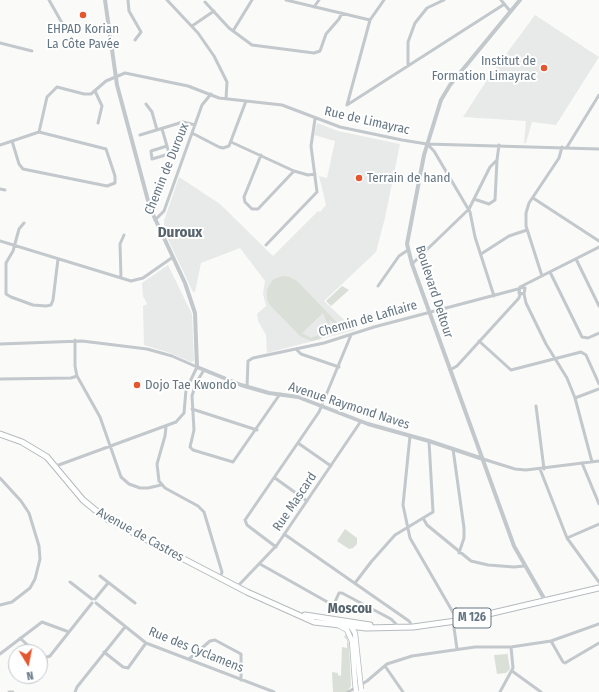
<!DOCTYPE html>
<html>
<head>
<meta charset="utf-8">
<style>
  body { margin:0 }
  #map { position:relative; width:599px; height:692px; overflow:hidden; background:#fafaf8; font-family:"Fira Sans Condensed",sans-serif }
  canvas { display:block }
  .north { position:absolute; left:8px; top:644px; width:40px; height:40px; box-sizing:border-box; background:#fff; border:1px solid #c1c8cd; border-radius:50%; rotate:170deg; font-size:11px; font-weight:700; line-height:16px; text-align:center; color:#657683 }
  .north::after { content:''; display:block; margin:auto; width:14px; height:18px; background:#e4572e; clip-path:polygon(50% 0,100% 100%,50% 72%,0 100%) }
</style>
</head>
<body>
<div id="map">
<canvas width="599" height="692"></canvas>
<div class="north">N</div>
</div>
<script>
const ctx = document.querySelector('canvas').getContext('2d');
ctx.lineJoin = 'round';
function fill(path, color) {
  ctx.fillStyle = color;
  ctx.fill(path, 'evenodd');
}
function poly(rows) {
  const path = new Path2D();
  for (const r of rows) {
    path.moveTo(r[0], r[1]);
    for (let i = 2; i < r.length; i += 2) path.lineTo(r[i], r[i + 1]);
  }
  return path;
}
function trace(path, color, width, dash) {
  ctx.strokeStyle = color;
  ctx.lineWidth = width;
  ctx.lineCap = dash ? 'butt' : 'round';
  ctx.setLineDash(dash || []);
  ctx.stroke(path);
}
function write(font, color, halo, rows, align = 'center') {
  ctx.font = font + ' "Fira Sans Condensed",sans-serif';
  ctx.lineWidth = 4;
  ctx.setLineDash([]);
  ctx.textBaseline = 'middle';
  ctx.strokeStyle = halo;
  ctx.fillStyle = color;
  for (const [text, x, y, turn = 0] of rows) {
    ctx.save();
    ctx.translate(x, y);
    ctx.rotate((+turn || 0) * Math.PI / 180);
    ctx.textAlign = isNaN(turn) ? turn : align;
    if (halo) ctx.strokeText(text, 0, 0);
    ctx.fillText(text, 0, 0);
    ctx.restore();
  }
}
fill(poly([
  [535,15,599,57,556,125,532,122,526,143,524,143,526,121,463,117,487,80],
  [317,123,338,131,400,144,385,218,376,252,324,301,355,330,267,353,266,335,258,321,257,314,266,306,263,294,265,281,240,248,201,263,195,292,193,292,164,231,164,221,179,177,220,204,273,256,318,211,320,212,326,205,319,176,327,178,335,141,314,135],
  [168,265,192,314,194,361,191,362,170,353,144,345,143,306,147,304,143,296,142,283]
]), '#e8e9e9');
fill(poly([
  [283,276,289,277,297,281,343,329,341,331,330,320,328,331,320,339,311,341,300,336,270,305,267,299,267,290,270,284,274,279],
  [323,313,327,323,323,333,311,338,302,333],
  [342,286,349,290,331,306,326,301],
  [345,529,357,538,357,544,353,548,349,549,337,541],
  [346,634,349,644,351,686,347,692,333,692,332,672,338,673,338,675,341,676,342,647,347,648,347,640,344,637],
  [507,651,510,669,506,673,497,674,494,655,507,654]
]), '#dadfd7');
const secondary = poly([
  [338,625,347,630,352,641,355,682],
  [350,625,355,633,360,680]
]);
const primary = poly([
  [0,434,22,442,47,457,83,500,105,518,247,592,314,622,366,628,413,627,463,620,599,588],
  [305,615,370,625]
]);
trace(secondary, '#b3babf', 6);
trace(primary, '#b5babe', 7);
trace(poly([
  [49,0,66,30],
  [128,0,129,11,141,32,135,40],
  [167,0,198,33,214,56,227,82,226,99],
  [286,0,370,20],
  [501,0,510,11],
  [205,2,229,28,252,45,314,53,320,51,326,34,339,19,342,13],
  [314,7,319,0],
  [192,26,214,11],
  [233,31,252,0],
  [0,43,32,51],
  [408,66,408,42,415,23,427,8,444,0],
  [95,91,102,106,98,123],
  [146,104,152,112,157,130],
  [347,105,503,5],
  [347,105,370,20,384,0],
  [162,129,167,146,169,154,152,159,151,151,167,146],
  [192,133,219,147,223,148,229,146,246,101],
  [140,135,183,122,195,125],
  [12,141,19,164,23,169,107,186,115,183,115,176,106,149,39,132],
  [231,142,294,171,308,175,315,174],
  [427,144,434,151,470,212,475,237,494,296],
  [0,145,39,132,47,97,57,87,84,94,91,94,106,81,125,73,188,86,219,98,282,105,340,127,402,140,427,144,599,149],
  [567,147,599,95],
  [261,155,244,197,245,202,252,209,258,209,294,171],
  [0,189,5,190],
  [533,198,599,241],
  [474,199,489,204,495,200,497,160],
  [155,220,164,211,202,105,211,94],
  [24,223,19,229,13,251,6,263,6,294,11,297,33,305,46,306,51,305,53,300,58,259],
  [0,241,131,281,143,278,173,257],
  [266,245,317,192,311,146,315,119],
  [481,254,509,236,527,230],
  [576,259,599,306],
  [412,264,469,209,490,167,497,160,499,145],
  [550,272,582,337,588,338,599,333],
  [542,276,526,226,526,213,529,203,559,158,562,147],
  [121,278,120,244,124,235],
  [378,286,399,256,408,250],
  [522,286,599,247],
  [524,294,519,293,520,287,525,288,524,294,526,303,546,344,567,378,575,398,592,462],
  [75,340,75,366,77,376,100,417,121,477,129,484,140,488,148,488,161,485],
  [479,341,511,370,581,352,586,355,599,384],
  [0,344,82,341,147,349,172,356,197,367,186,390,184,413,176,422,56,466],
  [296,349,301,354,339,367],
  [204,370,196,383,192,396,194,430,190,447,193,450,233,462,280,394],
  [450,370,457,366,519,298,520,294],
  [0,379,71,378,77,376],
  [247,387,248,361,253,358,324,343,374,327,518,289],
  [575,398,599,389],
  [536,406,544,469],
  [192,409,257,430],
  [166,427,165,436,157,464,159,481,165,488,198,506,204,512,222,572,220,578],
  [410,436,403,505,410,538,458,621],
  [298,443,331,466],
  [453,449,464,528,464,538,459,553],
  [483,459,515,469,526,470,599,461],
  [582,463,599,504],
  [540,469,567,538,599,582],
  [0,478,21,501,29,513,39,546,40,559,35,579,30,588,12,602,0,605],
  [275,478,307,501],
  [423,518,427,525,471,561,488,565,514,567,524,566],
  [284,534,409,621,413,627],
  [567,538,599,524],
  [276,547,247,525,245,520,319,412,351,335],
  [260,564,331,604,334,604,339,593,342,593,391,619,396,624,397,628],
  [100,576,135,603],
  [70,582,92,599],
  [355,583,371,562,395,535,433,512,429,441],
  [237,587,277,545,361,421],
  [95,599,108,583],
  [96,603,146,643,274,692],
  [453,621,457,649],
  [20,638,35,652],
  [551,641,563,662,565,663,599,643],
  [104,652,123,667,128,668,146,643],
  [0,654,42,622,69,632],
  [40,656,44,658,50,656,92,603],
  [189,659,210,641,215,640,241,654,241,680],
  [385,666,403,692],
  [512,671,541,692],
  [9,692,13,692],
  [75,692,77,687,125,627],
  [348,692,367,681,387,664,412,656,475,647,511,647,551,641,599,624],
  [500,692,513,668,511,647]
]), '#c3c8cc', 3);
trace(poly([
  [105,0,117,85,150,208,185,283,195,313,197,367,241,385,269,393,298,397,368,424,429,441,483,459],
  [520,0,450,85,441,100,424,155,407,244,412,264,514,546,545,600]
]), '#c3c8cc', 4);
trace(secondary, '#fff', 4.5);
trace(primary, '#fff', 5);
const secondaryBridge = poly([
  [360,680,361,689],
  [355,682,356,691]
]);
trace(secondaryBridge, '#b3babf', 6, []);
trace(secondaryBridge, '#fff', 4.5);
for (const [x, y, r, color] of [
  [83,15,4,"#e4572e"],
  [544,68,4,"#e4572e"],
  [359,178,4,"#e4572e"],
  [137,385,4,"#e4572e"]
]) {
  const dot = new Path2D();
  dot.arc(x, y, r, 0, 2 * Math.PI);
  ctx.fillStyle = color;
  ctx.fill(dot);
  trace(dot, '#fff', 1.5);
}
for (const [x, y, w] of [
  [472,618,38]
]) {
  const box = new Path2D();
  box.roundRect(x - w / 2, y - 10, w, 20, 3);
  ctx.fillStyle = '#fff';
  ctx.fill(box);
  trace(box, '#657683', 1);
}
write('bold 12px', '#657683', null, [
  ["M 126",472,618]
]);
write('13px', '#657683', '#fff', [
  ["EHPAD Korian",83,29,"center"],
  ["La Côte Pavée",83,44,"center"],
  ["Institut de",536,61,"right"],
  ["Formation Limayrac",536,76,"right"],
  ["Terrain de hand",367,178],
  ["Dojo Tae Kwondo",145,385]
], 'left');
write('13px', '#657683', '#fff', [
  ["Rue de Limayrac",367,121,13],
  ["Chemin de Duroux",167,169,-68],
  ["Boulevard Deltour",434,292,72],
  ["Chemin de Lafilaire",368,319,-16],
  ["Avenue Raymond Naves",349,406,18],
  ["Rue Mascard",295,502,-56],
  ["Avenue de Castres",140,535,29],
  ["Rue des Cyclamens",196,650,22]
]);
write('bold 14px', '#57646e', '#fff', [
  ["Moscou",350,609]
]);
write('bold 15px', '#57646e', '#fff', [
  ["Duroux",180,233]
]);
</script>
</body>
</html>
